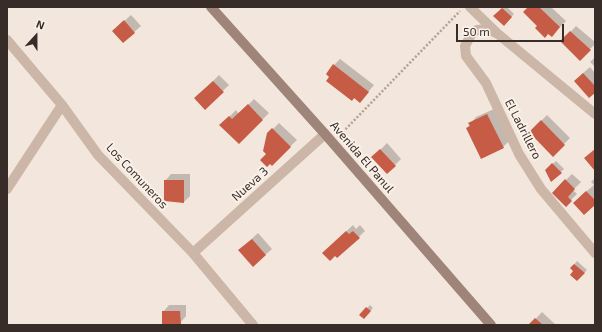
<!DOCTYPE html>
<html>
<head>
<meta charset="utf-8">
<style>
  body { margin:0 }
  #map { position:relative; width:602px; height:332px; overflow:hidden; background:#f3e7dd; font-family:"Exo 2",sans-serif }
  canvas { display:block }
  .frame { position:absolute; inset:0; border:8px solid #382c28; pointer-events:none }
  .north { position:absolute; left:16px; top:16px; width:40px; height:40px; -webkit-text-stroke:3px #faf1e9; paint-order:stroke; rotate:21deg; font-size:11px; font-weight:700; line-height:16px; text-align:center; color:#382c28 }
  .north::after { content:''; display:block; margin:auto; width:14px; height:18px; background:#382c28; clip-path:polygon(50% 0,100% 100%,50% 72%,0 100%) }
  .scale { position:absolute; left:456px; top:24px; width:108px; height:18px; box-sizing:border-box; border:2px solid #382c28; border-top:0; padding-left:5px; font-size:12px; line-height:14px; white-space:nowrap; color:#382c28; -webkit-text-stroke:3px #faf1e9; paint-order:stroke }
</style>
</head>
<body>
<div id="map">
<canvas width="602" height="332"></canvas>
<div class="frame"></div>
<div class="north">N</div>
<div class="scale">50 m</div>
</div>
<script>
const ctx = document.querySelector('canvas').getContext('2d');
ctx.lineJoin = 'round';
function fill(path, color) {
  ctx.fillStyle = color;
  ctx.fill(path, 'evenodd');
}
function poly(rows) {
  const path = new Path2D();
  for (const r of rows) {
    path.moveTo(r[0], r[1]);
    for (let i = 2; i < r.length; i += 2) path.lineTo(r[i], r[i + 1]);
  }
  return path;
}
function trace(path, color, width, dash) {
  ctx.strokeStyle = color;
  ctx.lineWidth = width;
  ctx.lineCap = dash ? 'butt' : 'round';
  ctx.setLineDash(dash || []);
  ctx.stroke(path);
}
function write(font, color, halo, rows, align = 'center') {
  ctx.font = font + ' "Exo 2",sans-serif';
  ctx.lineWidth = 4;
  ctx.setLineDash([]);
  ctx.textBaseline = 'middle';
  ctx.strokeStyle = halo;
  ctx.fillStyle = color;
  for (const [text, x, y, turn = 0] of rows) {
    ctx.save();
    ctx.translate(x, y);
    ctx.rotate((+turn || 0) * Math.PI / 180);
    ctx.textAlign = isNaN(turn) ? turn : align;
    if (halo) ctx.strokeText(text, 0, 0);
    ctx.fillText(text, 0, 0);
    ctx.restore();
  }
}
fill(poly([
  [504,7,507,7,514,14,504,25,495,16],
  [529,7,551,7,566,21,552,35,539,26],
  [131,15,141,26,123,42,120,25],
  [576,26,595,42,595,44,580,59,562,41],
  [595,57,595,67,590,62],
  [340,59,374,85,360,102,355,97,352,100,331,76,334,65],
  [590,67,595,73,595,91,581,75],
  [219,75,229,85,205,108,196,98],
  [254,99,269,113,239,143,221,125,236,110,239,114],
  [494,109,509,141,503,147,467,128,476,117],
  [547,115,570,138,553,155,530,132],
  [279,123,297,140,272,164,267,154,268,134],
  [387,143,401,159,395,165,373,157],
  [556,161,564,169,552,180,546,170],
  [171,174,190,174,190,196,184,202,173,202,165,181],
  [572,174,581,182,573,190,577,194,566,205,553,193],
  [595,178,594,187,595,204,581,196,594,185,591,182],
  [353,225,356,229,360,225,365,231,338,257,330,247],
  [258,233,272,249,265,255,246,244],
  [577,261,587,270,577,280,575,271,571,268],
  [169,305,186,305,186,316,180,323,163,312],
  [370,305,373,308,364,318,360,315],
  [542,312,556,325,530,325]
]), '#0003');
fill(poly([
  [528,7,539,7,560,27,552,37,548,34,545,38,535,28,537,26,523,12],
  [502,8,512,17,504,26,493,16],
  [124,20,135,33,123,43,112,31],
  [570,31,591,50,580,61,560,41],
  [333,64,369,92,360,103,354,98,352,101,326,81,329,77,326,74],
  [583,73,595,86,595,93,589,98,574,81],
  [213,81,224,92,205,110,194,98],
  [248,104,263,120,239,144,219,125,229,116,232,119],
  [487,114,504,148,481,159,466,128,470,126,468,123],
  [541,120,565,145,553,157,529,132],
  [272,128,291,147,272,166,270,164,267,167,260,160,266,154,263,151,267,133],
  [380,149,396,166,387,174,371,157],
  [595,149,595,171,584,158],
  [552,163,562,173,551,182,545,170],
  [565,179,575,189,568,197,572,201,566,207,552,193],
  [164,180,184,180,184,203,164,201],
  [586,191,595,200,595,205,584,215,573,203],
  [346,231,349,234,353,231,360,238,337,258,335,256,330,261,322,253],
  [252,239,266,255,253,267,238,250],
  [574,264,585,273,577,281,570,275,573,271,570,268],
  [366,307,371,311,364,319,359,315],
  [162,311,180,311,181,324,162,324],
  [535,318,543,325,528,325]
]), '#c75c46');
trace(poly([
  [340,135,460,11]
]), '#b79f92', 2.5, [2, 2]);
trace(poly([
  [470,7,498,34,595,114],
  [498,34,488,29,477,30,472,33,465,46,466,56,486,83,519,154,541,189,595,253],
  [7,40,62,105,98,155,193,253,253,325],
  [7,189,62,105],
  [193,253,325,134]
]), '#cbb6a8', 10);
trace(poly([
  [211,7,325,134,491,325]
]), '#9f8479', 10);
write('12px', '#382c28', '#faf1e9', [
  ["El Ladrillero",523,129,63],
  ["Avenida El Panul",362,157,49],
  ["Los Comuneros",137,176,47],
  ["Nueva 3",250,184,-42]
]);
</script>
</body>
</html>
